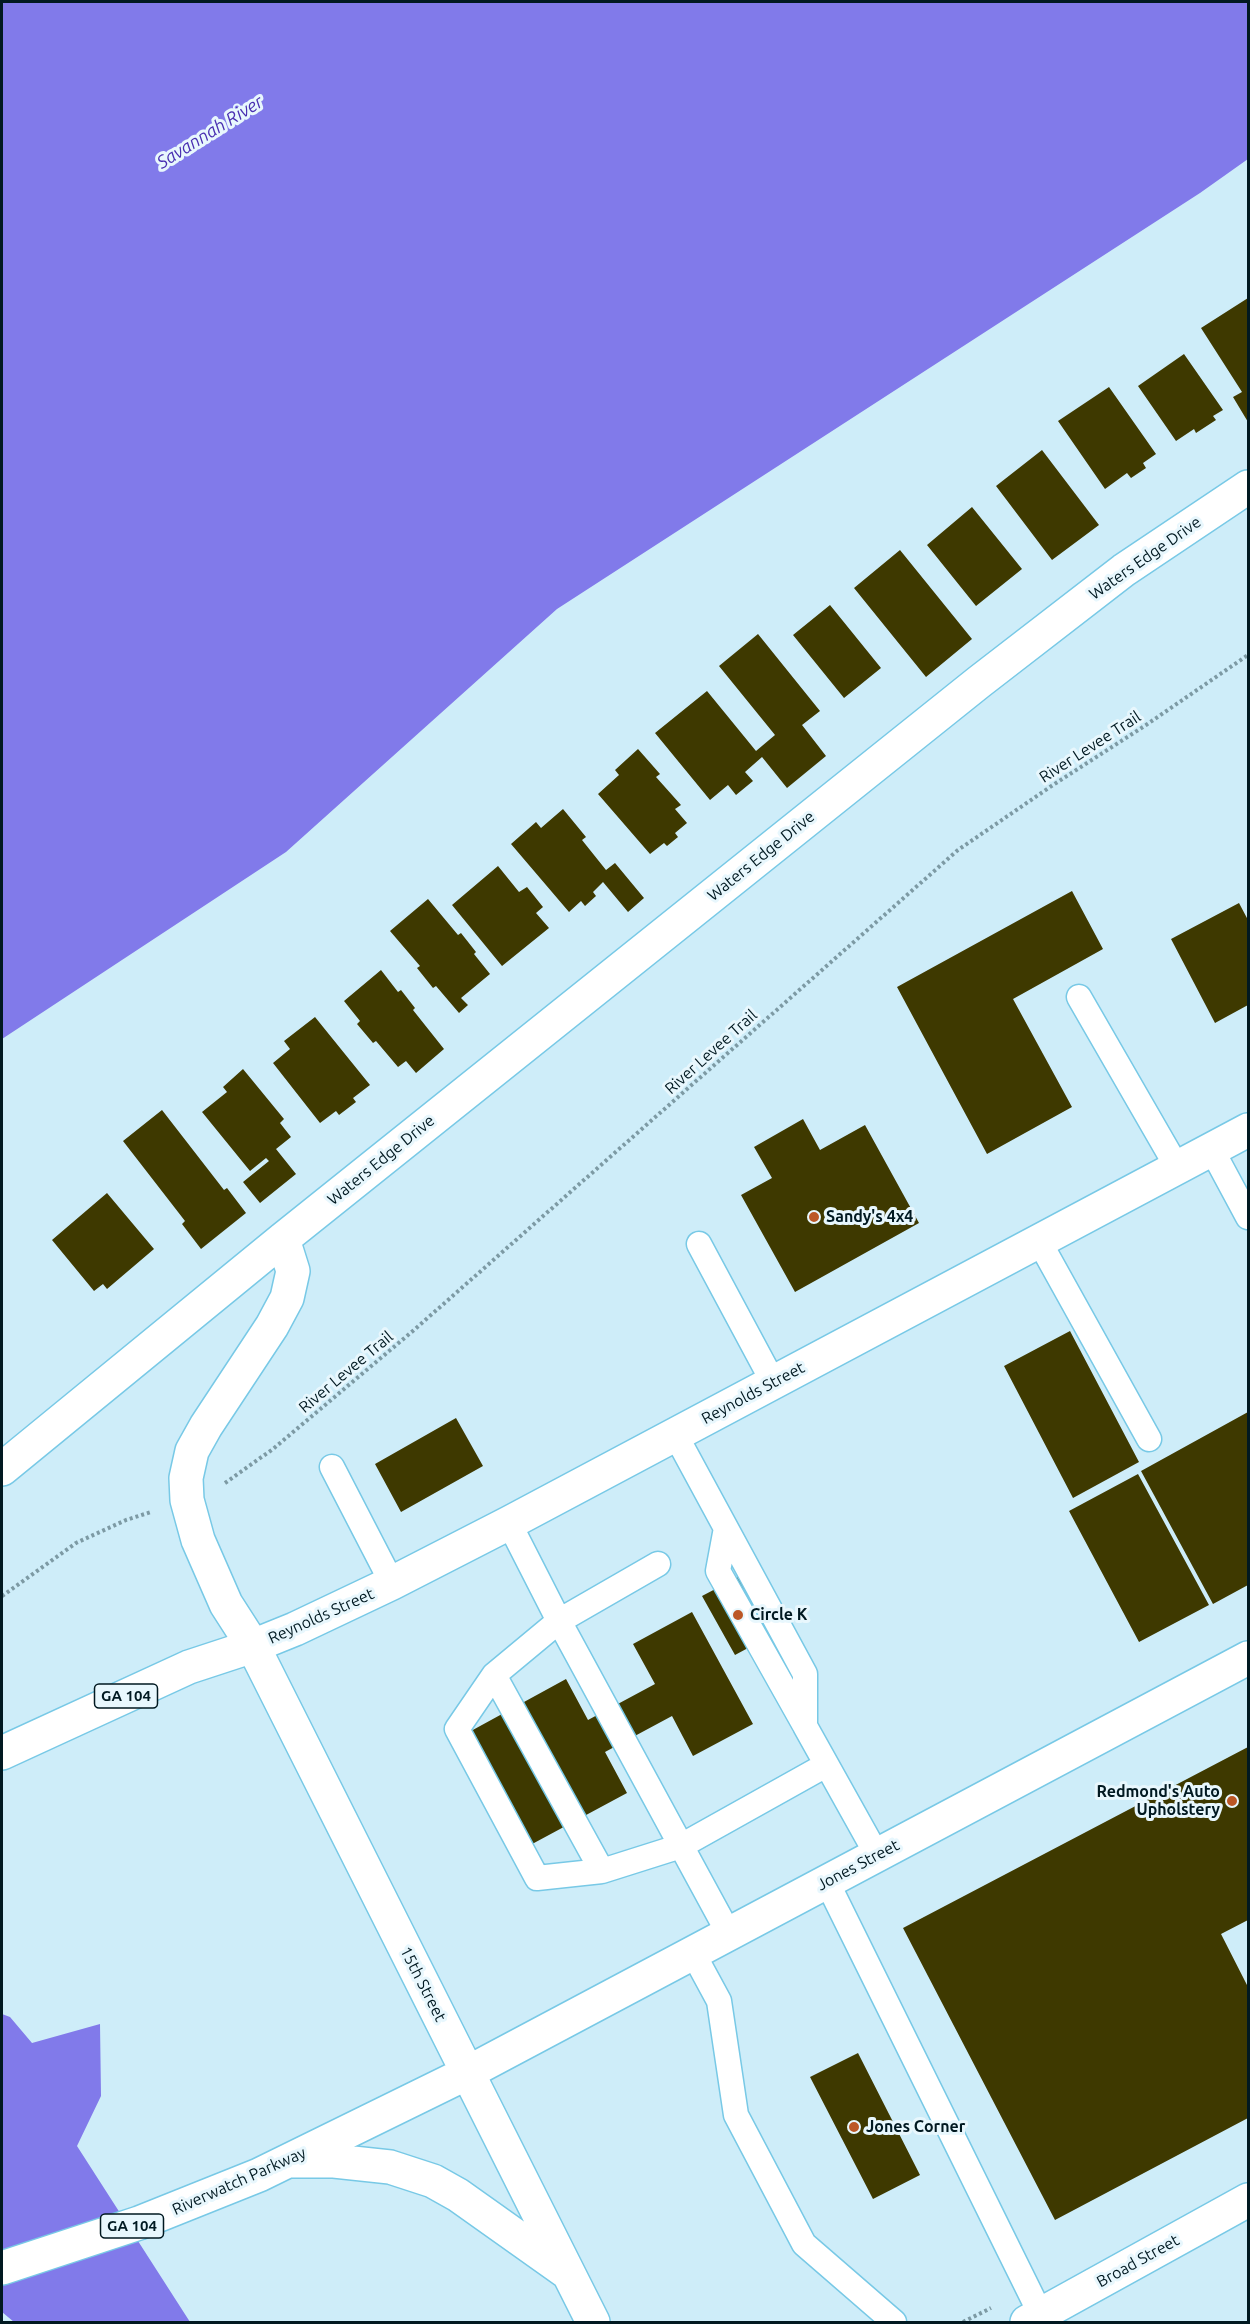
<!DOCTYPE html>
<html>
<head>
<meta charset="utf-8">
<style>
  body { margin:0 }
  #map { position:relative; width:1250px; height:2324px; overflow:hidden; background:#ceedf9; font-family:Ubuntu,sans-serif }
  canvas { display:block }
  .frame { position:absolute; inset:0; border:3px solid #011921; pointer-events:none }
</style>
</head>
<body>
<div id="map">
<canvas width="1250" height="2324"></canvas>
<div class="frame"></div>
</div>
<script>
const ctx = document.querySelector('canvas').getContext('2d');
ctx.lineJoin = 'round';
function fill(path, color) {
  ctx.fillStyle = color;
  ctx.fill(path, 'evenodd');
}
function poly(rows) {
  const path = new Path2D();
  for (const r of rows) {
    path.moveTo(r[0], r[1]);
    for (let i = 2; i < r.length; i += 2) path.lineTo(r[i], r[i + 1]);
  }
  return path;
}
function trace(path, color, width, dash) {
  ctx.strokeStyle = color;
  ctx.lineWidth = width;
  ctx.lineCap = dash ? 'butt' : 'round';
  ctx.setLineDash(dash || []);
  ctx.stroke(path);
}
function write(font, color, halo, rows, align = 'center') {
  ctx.font = font + ' Ubuntu,sans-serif';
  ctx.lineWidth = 6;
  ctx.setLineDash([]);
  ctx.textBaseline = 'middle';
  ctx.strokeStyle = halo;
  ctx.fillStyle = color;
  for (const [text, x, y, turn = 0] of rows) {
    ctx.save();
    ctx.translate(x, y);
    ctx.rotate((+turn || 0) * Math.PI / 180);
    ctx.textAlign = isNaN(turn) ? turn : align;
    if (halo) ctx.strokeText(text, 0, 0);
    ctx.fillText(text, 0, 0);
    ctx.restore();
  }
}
fill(poly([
  [2,2,1248,2,1248,159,1200,193,557,609,286,852,2,1039],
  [2,2014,10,2017,32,2043,100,2024,101,2096,77,2146,190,2322,14,2322,2,2312]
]), '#817aea');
fill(poly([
  [1248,298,1248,422,1233,397,1242,392,1201,328],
  [1184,354,1223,410,1213,416,1216,420,1196,433,1194,429,1176,441,1138,386],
  [1109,387,1156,454,1143,463,1146,468,1131,478,1127,473,1105,489,1058,421],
  [1042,450,1099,525,1052,560,996,486],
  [972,507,1022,569,976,606,927,545],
  [900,550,972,639,926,677,854,588],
  [830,605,881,668,844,698,793,635],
  [758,634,820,711,802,725,826,756,787,788,762,757,745,772,753,781,736,795,728,785,710,800,655,733,707,691,756,751,775,735,719,666],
  [638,749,660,774,656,777,681,805,675,809,687,823,675,833,678,837,667,846,664,843,650,854,598,794,619,775,615,770],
  [563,809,586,837,582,840,606,870,615,863,644,898,628,912,603,882,593,892,596,896,585,906,581,901,569,912,511,844,536,822,541,828],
  [498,866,519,892,527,887,543,907,536,913,549,928,502,966,452,905],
  [1072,891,1103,949,1013,999,1072,1107,987,1154,897,987],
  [428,899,458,935,461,933,476,952,474,954,490,974,461,998,468,1005,459,1013,436,986,433,988,417,968,420,966,390,931],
  [1239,903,1248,920,1248,1005,1215,1023,1171,939],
  [381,970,398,992,401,990,415,1008,413,1010,444,1049,416,1073,406,1061,398,1067,376,1041,373,1043,357,1024,360,1021,344,1001],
  [315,1017,370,1085,353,1098,356,1102,339,1115,336,1111,320,1123,273,1063,290,1049,284,1041],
  [243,1069,284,1119,280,1123,291,1137,276,1149,296,1174,260,1203,243,1182,269,1161,266,1158,250,1171,202,1112,227,1092,223,1087],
  [162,1110,224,1190,227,1188,246,1213,201,1249,182,1224,185,1221,123,1141],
  [803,1119,820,1150,865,1125,919,1223,795,1292,741,1195,772,1178,754,1147],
  [107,1193,154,1249,107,1289,103,1284,94,1291,52,1240],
  [1070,1331,1139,1462,1073,1498,1004,1366],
  [1248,1412,1248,1585,1213,1604,1141,1471],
  [456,1418,483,1466,401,1512,375,1464],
  [1138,1474,1209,1605,1139,1642,1069,1511],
  [742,1575,774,1634,735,1655,702,1596],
  [692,1612,753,1724,693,1756,672,1716,605,1752,627,1793,521,1850,460,1737,566,1679,588,1720,655,1684,633,1644],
  [1248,1747,1248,1920,1221,1934,1248,1987,1248,2118,1055,2220,903,1928],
  [858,2053,920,2175,873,2199,810,2077]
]), '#3e3900');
const service = poly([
  [1079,997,1177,1167],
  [1212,1150,1248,1217],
  [1039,1241,1149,1439],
  [699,1244,773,1382],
  [675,1434,805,1674,805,1726,877,1855],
  [332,1467,392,1583],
  [509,1523,559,1621,729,1934],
  [726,1528,718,1571,804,1724],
  [658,1564,559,1621,494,1675,457,1729,537,1878,602,1871,681,1846,826,1765],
  [494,1675,602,1871],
  [827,1882,1041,2315],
  [693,1953,719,2001,736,2115,804,2244,894,2322]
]);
const minor = poly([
  [2,1469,283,1239,979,682,1124,570,1248,487],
  [253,1646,226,1604,198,1540,187,1500,186,1478,192,1451,206,1426,272,1326,287,1298,293,1271,283,1239]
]);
const secondary = poly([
  [253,1646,295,1629,392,1583,509,1523,1248,1130],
  [467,2073,1248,1658]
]);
const primary = poly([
  [2,1753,189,1667,253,1646,593,2322],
  [294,2161,334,2161,390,2167,433,2181,458,2195,565,2271],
  [2,2268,139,2223,259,2175,467,2073],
  [1027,2322,1248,2200]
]);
trace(service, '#78c9e6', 27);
trace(minor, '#78c9e6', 36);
trace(secondary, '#78c9e6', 36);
trace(primary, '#78c9e6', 36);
trace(poly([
  [225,1483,273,1449,414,1330,958,850,1053,785,1146,725,1248,655],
  [2,1596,76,1543,126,1520,151,1512],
  [963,2322,991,2308]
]), '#7d9aa4', 4, [3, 3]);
trace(service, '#fff', 24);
trace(minor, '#fff', 33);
trace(secondary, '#fff', 33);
trace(primary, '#fff', 33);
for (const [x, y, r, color] of [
  [814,1217,6,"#bc5726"],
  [738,1615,6,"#bc5726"],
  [1232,1801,6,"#bc5726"],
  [854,2127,6,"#bc5726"]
]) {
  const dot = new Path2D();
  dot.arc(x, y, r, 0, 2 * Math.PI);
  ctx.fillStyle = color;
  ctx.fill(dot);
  trace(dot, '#e8f7fd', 2);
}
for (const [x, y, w] of [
  [126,1696,63],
  [132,2226,63]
]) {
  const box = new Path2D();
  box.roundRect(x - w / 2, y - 12, w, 24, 4.5);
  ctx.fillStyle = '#e8f7fd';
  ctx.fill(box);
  trace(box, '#011921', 1.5);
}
write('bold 15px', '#011921', null, [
  ["GA 104",126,1696],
  ["GA 104",132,2226]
]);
write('16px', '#011921', '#e8f7fd', [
  ["Waters Edge Drive",1145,558,-35],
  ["River Levee Trail",1090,747,-33],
  ["Waters Edge Drive",761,856,-39],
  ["River Levee Trail",711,1052,-42],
  ["Waters Edge Drive",381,1160,-39],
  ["River Levee Trail",346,1372,-40],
  ["Reynolds Street",753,1393,-28],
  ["Reynolds Street",321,1616,-24],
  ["Jones Street",858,1865,-28],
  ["15th Street",423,1984,63],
  ["Riverwatch Parkway",239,2181,-24],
  ["Broad Street",1138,2261,-29]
]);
write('bold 16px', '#011921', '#e8f7fd', [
  ["Sandy's 4x4",826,1217],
  ["Circle K",750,1615],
  ["Redmond's Auto",1220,1792,"right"],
  ["Upholstery",1220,1810,"right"],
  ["Jones Corner",866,2127]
], 'left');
write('italic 18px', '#482eb1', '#e8f7fd', [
  ["Savannah River",210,132,-32]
]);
</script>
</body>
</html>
